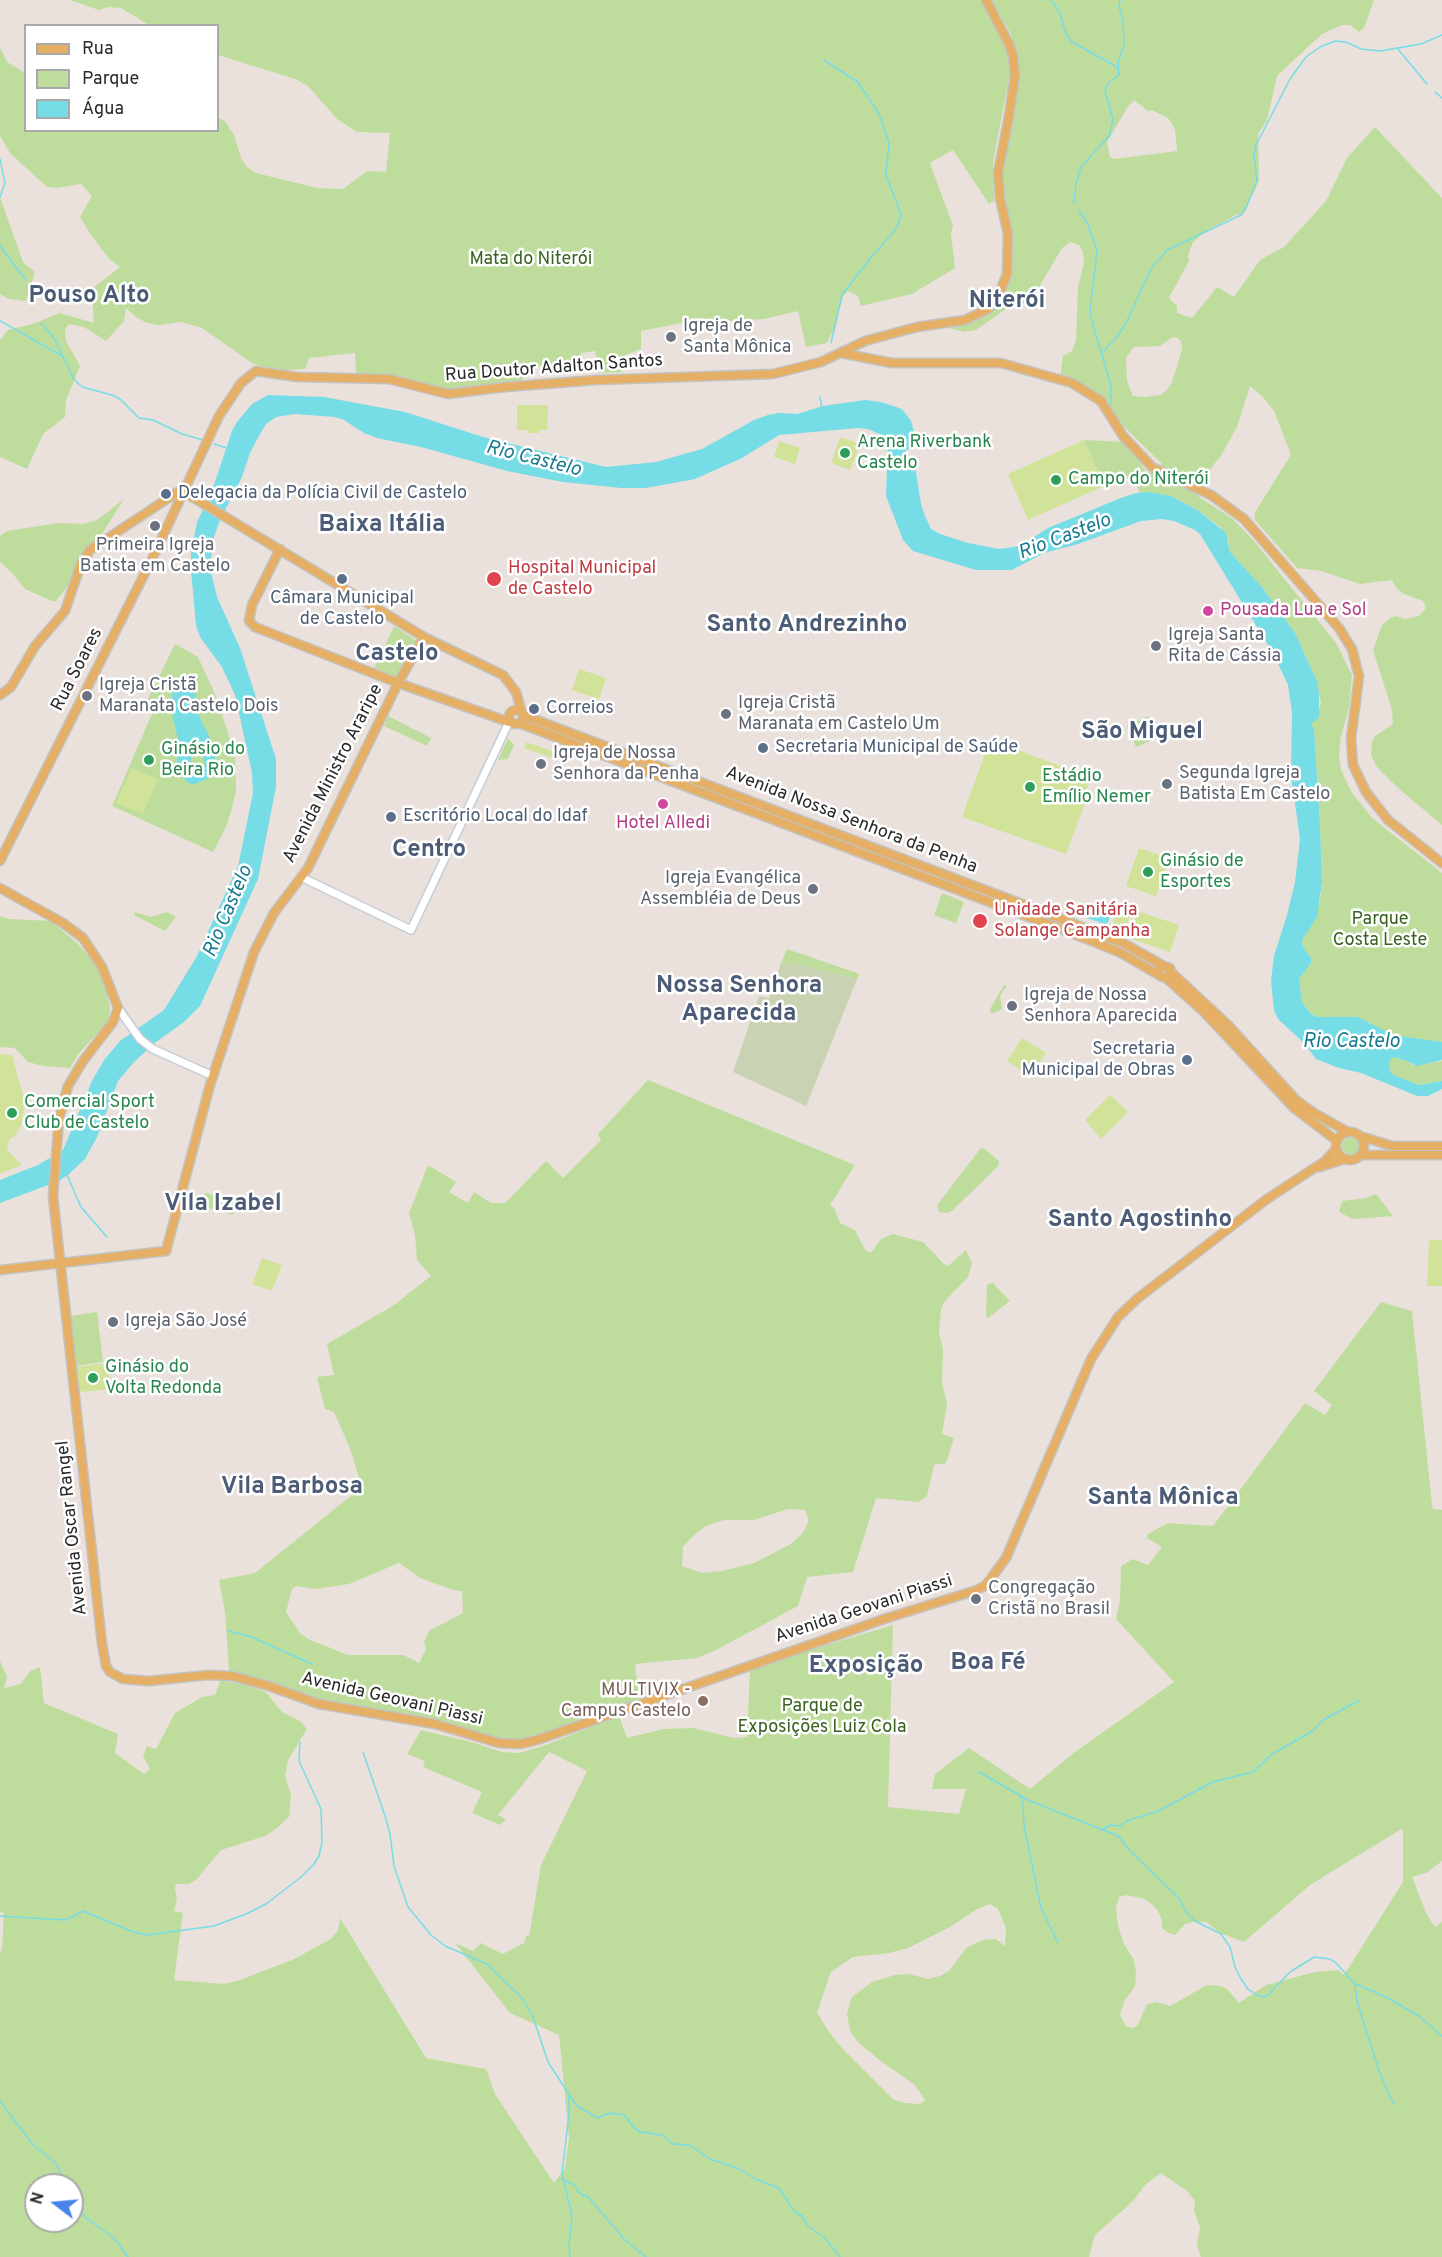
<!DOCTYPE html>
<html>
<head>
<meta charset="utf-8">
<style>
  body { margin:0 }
  #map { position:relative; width:1442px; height:2257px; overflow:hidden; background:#eae1dc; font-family:Overpass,sans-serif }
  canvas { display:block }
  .legend { position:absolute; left:24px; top:24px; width:195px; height:108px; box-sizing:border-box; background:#fff; border:2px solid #a9a9a9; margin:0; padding:8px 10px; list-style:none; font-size:18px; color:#292929 }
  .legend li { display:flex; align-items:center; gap:12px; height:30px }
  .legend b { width:30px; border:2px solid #a9a9a9 }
  .north { position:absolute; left:24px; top:2173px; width:60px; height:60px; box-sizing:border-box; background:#fff; border:2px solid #a9a9a9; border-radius:50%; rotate:286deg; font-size:16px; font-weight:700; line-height:24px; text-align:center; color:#292929 }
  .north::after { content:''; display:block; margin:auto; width:21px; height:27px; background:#4784ec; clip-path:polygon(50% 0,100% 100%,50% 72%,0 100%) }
</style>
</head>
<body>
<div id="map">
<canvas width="1442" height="2257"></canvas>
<ul class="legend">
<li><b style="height:8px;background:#e5b065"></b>Rua</li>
<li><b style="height:16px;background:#bedd9c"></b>Parque</li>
<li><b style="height:16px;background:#76dce5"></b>Água</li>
</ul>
<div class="north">N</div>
</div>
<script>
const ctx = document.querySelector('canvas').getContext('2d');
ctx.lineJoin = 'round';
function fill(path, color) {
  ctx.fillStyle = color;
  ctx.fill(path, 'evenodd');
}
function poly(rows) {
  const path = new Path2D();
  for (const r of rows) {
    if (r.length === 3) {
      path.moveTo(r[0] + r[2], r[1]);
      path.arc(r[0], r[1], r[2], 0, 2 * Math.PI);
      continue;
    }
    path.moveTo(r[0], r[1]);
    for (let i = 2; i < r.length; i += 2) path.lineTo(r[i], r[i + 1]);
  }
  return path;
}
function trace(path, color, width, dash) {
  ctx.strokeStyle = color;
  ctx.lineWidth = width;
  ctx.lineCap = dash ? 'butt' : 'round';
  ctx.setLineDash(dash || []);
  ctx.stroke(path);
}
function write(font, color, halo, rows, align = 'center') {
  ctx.font = font + ' Overpass,sans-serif';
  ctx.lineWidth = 5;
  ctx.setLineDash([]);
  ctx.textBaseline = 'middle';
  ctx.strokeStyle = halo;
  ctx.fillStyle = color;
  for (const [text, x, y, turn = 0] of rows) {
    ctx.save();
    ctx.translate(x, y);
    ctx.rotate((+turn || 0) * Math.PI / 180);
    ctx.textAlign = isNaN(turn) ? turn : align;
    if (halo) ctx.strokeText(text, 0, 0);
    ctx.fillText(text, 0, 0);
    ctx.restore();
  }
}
fill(poly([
  [70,0,981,0,1008,49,1011,68,993,162,994,201,989,204,953,150,930,163,953,226,951,233,955,268,912,294,861,306,858,296,848,291,843,296,836,324,827,343,806,347,798,311,764,319,682,323,641,331,641,349,625,355,623,372,599,373,595,351,581,353,578,366,532,366,521,381,445,391,356,375,355,353,309,358,305,369,285,370,260,366,252,363,202,328,181,322,159,325,147,323,136,317,126,308,124,321,106,341,84,327,69,324,65,330,66,341,80,366,66,400,65,417,43,434,27,469,0,457,0,340,8,330,36,323,59,313,94,323,92,289,120,267,109,259,89,232,80,217,92,196,81,184,56,188,47,187,10,153,0,136,0,47,7,62,25,73,26,130,218,130,218,118,225,121,234,135,241,158,247,167,256,173,317,188,343,189,367,171,386,172,390,133,357,132,337,119,308,86,295,79,218,55,218,26,149,25,121,8,108,7,99,10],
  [991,0,1374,0,1364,28,1359,32,1350,25,1342,25,1322,34,1277,76,1267,120,1258,134,1259,181,1243,215,1238,214,1225,221,1207,230,1193,242,1188,256,1189,261,1169,298,1177,306,1177,313,1192,318,1217,287,1234,297,1260,260,1284,247,1326,201,1347,158,1375,127,1442,198,1442,825,1397,787,1377,767,1371,755,1372,741,1375,736,1393,724,1392,710,1373,650,1382,625,1390,618,1395,616,1405,619,1419,616,1426,608,1423,601,1404,594,1397,589,1392,580,1360,584,1321,571,1297,568,1255,520,1255,512,1291,455,1274,411,1263,397,1250,386,1237,427,1222,454,1203,479,1197,492,1199,497,1233,519,1254,541,1336,643,1352,675,1349,708,1341,736,1339,753,1341,770,1352,793,1372,818,1442,873,1442,1042,1393,1035,1358,1017,1317,1017,1310,1013,1302,1002,1299,979,1308,966,1311,958,1303,947,1302,940,1320,901,1322,882,1320,824,1314,730,1311,724,1321,704,1317,681,1295,633,1262,587,1230,552,1228,539,1220,527,1199,511,1171,496,1149,492,1140,493,1133,479,1162,464,1087,390,1060,379,1063,356,1072,351,1076,340,1078,287,1084,263,1083,252,1079,245,1070,242,1062,248,1031,301,1006,309,976,330,964,332,950,328,982,315,1011,267,1012,242,1001,181,1003,154,1019,82,1019,61,1011,34],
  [1134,100,1148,111,1152,110,1169,119,1175,130,1177,151,1114,159,1110,157,1107,142,1129,105],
  [1176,337,1181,341,1182,350,1172,382,1167,390,1161,395,1144,397,1133,396,1127,381,1126,358,1134,347,1160,346,1171,338],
  [0,197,23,262,35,272,26,301,9,299,0,294],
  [1084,440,1125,442,1146,471,1104,486],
  [124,499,74,579,56,601,52,601,25,589,13,574,0,562,0,536,7,531,58,523,84,524,97,520],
  [394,626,417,641,396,678,374,669],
  [175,644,198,657,215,694,235,754,236,791,232,808,226,827,213,852,112,806,154,709,145,705],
  [388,716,431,738,427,746,384,726],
  [1148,716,1157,738,1136,747,1127,726],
  [508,738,514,745,508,759,498,760],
  [942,893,964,902,956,923,934,915],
  [135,912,150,917,167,912,176,917,165,931,134,915],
  [0,916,10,919,51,921,77,943,100,968,110,1007,109,1021,79,1053,70,1068,43,1066,28,1062,15,1048,0,1047],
  [787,949,860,974,857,979,799,965,781,963],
  [1004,985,1007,985,1000,996,1002,1009,991,1014,990,1009],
  [1394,1057,1407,1061,1413,1065,1442,1061,1442,1081,1419,1085,1396,1076,1391,1073,1389,1065,1390,1059],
  [648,1080,855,1165,830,1205,834,1208,840,1223,855,1230,865,1250,871,1253,881,1239,893,1234,923,1242,944,1264,948,1266,966,1250,972,1263,968,1277,944,1302,941,1310,939,1333,943,1349,942,1383,947,1404,942,1434,954,1438,946,1463,934,1465,927,1496,918,1502,876,1498,853,1572,807,1577,798,1606,716,1650,697,1658,635,1664,639,1699,532,1740,514,1743,322,1701,229,1671,225,1612,219,1580,255,1573,357,1491,359,1477,349,1446,334,1412,325,1409,317,1377,334,1375,327,1344,394,1305,431,1276,417,1260,415,1235,409,1213,428,1165,456,1182,449,1192,468,1203,474,1192,491,1203,505,1203,546,1161,563,1178,601,1140,598,1134],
  [788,1509,805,1510,809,1520,803,1533,791,1544,754,1563,722,1571,702,1573,682,1566,683,1547,694,1535,706,1526,724,1520,754,1520],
  [399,1563,420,1578,453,1590,462,1591,463,1613,429,1631,424,1642,426,1649,419,1663,403,1655,348,1655,308,1639,300,1633,286,1612,292,1589,297,1586,315,1589,349,1584],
  [1351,1146,9],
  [981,1148,985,1149,999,1161,998,1166,952,1211,947,1213,939,1212,937,1205],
  [205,1193,237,1201,233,1215,201,1206],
  [1376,1194,1393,1216,1353,1219,1339,1212,1342,1201,1366,1198],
  [993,1283,1010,1301,988,1318,986,1317,987,1284],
  [1381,1302,1412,1311,1432,1505,1433,1509,1442,1510,1442,1861,1426,1873,1412,1877,1427,1915,1435,1927,1442,1922,1442,2257,1201,2257,1197,2246,1200,2227,1194,2211,1195,2201,1187,2191,1161,2173,1145,2185,1133,2201,1095,2235,1089,2257,0,2257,0,1953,2,1949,4,1913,0,1912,0,1661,7,1677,4,1688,21,1684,30,1671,40,1667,44,1703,118,1734,115,1753,144,1774,150,1769,143,1756,147,1746,156,1749,175,1713,202,1697,215,1695,221,1680,245,1685,266,1692,282,1712,300,1721,307,1729,288,1760,285,1776,291,1795,289,1817,277,1828,265,1836,221,1850,196,1880,189,1884,176,1884,175,1888,177,1899,174,1911,183,1913,174,1980,224,1984,240,1980,292,1960,331,1939,338,1930,340,1918,426,2058,486,2069,495,2094,554,2183,565,2168,569,2137,559,2035,510,2013,455,1943,473,1951,481,1943,503,1954,524,1943,526,1936,529,1936,541,1865,587,1771,549,1752,498,1815,506,1819,500,1825,472,1813,482,1792,423,1767,425,1761,407,1754,421,1730,475,1743,502,1752,519,1753,543,1746,619,1716,627,1738,663,1729,693,1728,734,1738,747,1737,750,1668,893,1625,888,1807,959,1814,966,1789,932,1789,935,1774,969,1748,1030,1789,1075,1752,1174,1682,1116,1619,1120,1600,1121,1566,1133,1559,1148,1565,1162,1547,1147,1538,1148,1534,1168,1523,1213,1526,1305,1403,1325,1415,1332,1405,1314,1391],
  [1403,1828,1403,1882,1344,1975,1338,1970,1315,1972,1266,1985,1239,2003,1227,1989,1221,1986,1207,1985,1170,2006,1157,2002,1147,2004,1138,2025,1132,2028,1126,2026,1120,2015,1124,2002,1135,1986,1136,1973,1134,1960,1124,1944,1118,1926,1116,1907,1119,1897,1126,1895,1145,1899,1157,1909,1162,1920,1162,1928,1169,1933,1175,1935,1185,1924,1193,1922,1206,1922,1220,1933,1244,1942,1310,1885],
  [990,1904,998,1909,1006,1928,1005,1946,996,1939,983,1940,966,1948,949,1971,940,1976,928,1979,909,1974,895,1975,872,1982,852,1997,847,2013,850,2031,859,2043,882,2062,915,2085,925,2100,920,2104,905,2103,894,2100,841,2047,827,2029,817,2012,831,1972,853,1957,889,1953,908,1948,950,1927,977,1909],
  [36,2185,72,2185,72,2221,36,2221],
  [97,1312,103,1362,75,1366,70,1316]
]), '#bedd9c');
fill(poly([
  [781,963,799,965,857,979,806,1106,733,1072,759,996,769,998]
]), '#c9d3b4');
fill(poly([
  [517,405,548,405,547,430,540,430,539,433,528,433,528,430,517,430],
  [840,437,860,444,850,470,831,463],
  [1084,440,1104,486,1028,520,1008,474],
  [779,441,800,448,795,464,774,457],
  [579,669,606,678,599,699,572,690],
  [990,740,1091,777,1084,797,1087,798,1066,854,962,817],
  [526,742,563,755,561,761,524,748],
  [132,768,158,779,143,814,116,803],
  [1139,848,1169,858,1156,896,1126,886],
  [1137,911,1179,925,1170,952,1129,938],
  [1117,912,1130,916,1123,935,1111,931],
  [1022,1038,1046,1053,1031,1077,1007,1061],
  [0,1054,12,1055,25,1103,22,1122,17,1134,9,1140,7,1150,22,1165,0,1174],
  [1110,1095,1128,1112,1101,1139,1085,1120],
  [1429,1240,1442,1240,1442,1286,1427,1286],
  [262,1258,282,1265,272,1291,252,1284],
  [108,1363,111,1389,79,1392,76,1367]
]), '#d1e398');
fill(poly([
  [268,395,324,397,405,412,483,437,606,467,656,462,702,449,754,420,768,415,779,413,797,414,823,406,865,400,881,402,902,409,911,421,916,438,913,448,906,450,905,455,912,459,915,466,921,504,925,516,931,529,940,534,968,543,999,549,1014,547,1022,545,1048,528,1121,498,1136,493,1149,492,1171,496,1199,511,1226,533,1230,552,1262,587,1295,633,1317,681,1319,693,1319,717,1311,724,1314,729,1320,824,1322,882,1317,917,1302,940,1303,947,1311,958,1311,963,1299,979,1302,1002,1310,1013,1317,1017,1358,1017,1393,1035,1442,1042,1442,1060,1417,1066,1407,1061,1394,1057,1390,1060,1389,1065,1391,1073,1396,1076,1419,1085,1442,1081,1442,1089,1428,1096,1417,1096,1361,1073,1339,1068,1316,1059,1304,1043,1278,1019,1274,1010,1271,981,1274,956,1287,915,1295,882,1300,839,1291,776,1292,712,1288,685,1273,653,1200,534,1195,530,1174,521,1162,519,1141,521,1078,544,1044,553,1012,570,976,570,913,551,903,540,886,496,888,442,884,436,868,429,858,428,779,435,742,458,695,479,646,488,621,488,563,482,507,471,421,447,377,438,364,433,344,420,335,417,295,414,276,417,266,424,260,434,250,453,242,477,220,520,214,537,210,568,217,597,240,648,276,759,276,787,258,879,200,1006,184,1022,156,1042,134,1062,118,1081,97,1137,85,1159,69,1174,59,1181,0,1203,0,1180,38,1165,63,1150,92,1081,104,1060,120,1041,164,1010,197,956,238,866,253,793,252,773,235,695,222,667,200,637,196,625,191,570,191,553,197,522,212,491,232,431,237,422,252,404],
  [180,678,184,678,195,689,196,695,193,704,212,742,215,757,214,770,209,778,192,785,185,780,176,766,179,744,173,718,172,691,176,681],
  [203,755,205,765,200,770,193,769,190,763,192,756],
  [1091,905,1112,912,1107,925,1087,918]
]), '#76dce5');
trace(poly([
  [1051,0,1059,11,1067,36,1072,42,1117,67],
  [1397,48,1427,84],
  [824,60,858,82,878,112,889,142,886,175,901,214,898,225,891,235,871,257,842,295,831,343],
  [1435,92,1442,98],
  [0,159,5,183,0,197],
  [1074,203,1076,184,1081,167,1110,135,1113,119,1105,91,1108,83,1119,75,1118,63,1124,44,1123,19,1119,7,1120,0],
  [1079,210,1088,225,1097,251,1090,312,1093,325,1111,385,1111,404],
  [0,246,25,279],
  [0,321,62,356],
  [41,323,54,338,74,379,82,387,112,395,120,399,139,418,153,420,182,434,203,440],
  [1102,353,1116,338,1125,325,1152,267,1167,250,1241,215,1246,208,1257,181,1254,154,1256,145,1290,79,1306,57,1320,47,1335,41,1346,42,1361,49,1380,51,1421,44,1442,35],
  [820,397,822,408],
  [214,444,227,448],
  [67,1175,81,1207,107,1237],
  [228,1631,249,1636,312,1664],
  [363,1752,385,1816,390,1834,394,1866,408,1907,431,1935,445,1946,487,1964,523,1999,533,2017,548,2062,576,2105,597,2118,610,2113,625,2115,633,2127,641,2132,662,2135,673,2144,689,2145,710,2159,740,2169,755,2179,779,2188,795,2212,802,2216,808,2226,824,2237,840,2257],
  [979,1772,1030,1801,1118,1836,1132,1853,1178,1897,1187,1913,1195,1921,1221,1934,1230,1947,1235,1967,1241,1979,1248,1989,1257,1995,1264,1997,1269,1994,1290,1972,1314,1957,1330,1959,1336,1963,1355,1984,1357,2001,1379,2071,1394,2105],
  [1020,1796,1023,1803,1024,1826,1041,1908,1058,1943],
  [1103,1829,1110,1825,1120,1826,1127,1821,1158,1811,1213,1782,1253,1772,1272,1754,1313,1731,1323,1720,1360,1700],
  [0,1916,66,1920,83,1911,133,1932,147,1935,214,1926,246,1914,266,1904,301,1877,314,1864,319,1856,322,1842,321,1809,299,1761,300,1742],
  [1356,1984,1388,1998,1419,2016,1442,2036],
  [569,2096,569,2114,562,2173,572,2216,569,2244,570,2257],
  [0,2101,34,2146,56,2163,66,2185],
  [562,2179,575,2185,579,2193,588,2197,624,2239,646,2257],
  [72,2195,85,2217,114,2238,128,2257]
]), '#76dce5', 1.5);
const minor = poly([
  [301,877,411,930,509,722],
  [118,1008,140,1039,153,1049,213,1076]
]);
const major = poly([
  [841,353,892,363,1001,363,1072,383,1101,401,1123,436,1152,467,1211,495,1244,519,1339,628,1352,649,1359,676,1351,739,1353,765,1366,792,1388,820,1442,863],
  [184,492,424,637,503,675,516,692,522,713],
  [280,549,252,605,249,621,255,627,398,683,509,722],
  [0,695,11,687,35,646,65,611,81,564,90,550,179,491,184,492],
  [516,717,7],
  [523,715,1059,918,1125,944,1164,966],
  [519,723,1087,939,1121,953,1159,975],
  [0,861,153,557,219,416,241,383,256,371,297,377,389,379,448,394,505,387,596,380,773,374,821,362,865,341,917,327,965,320,988,309,999,294,1007,274,1008,234,1000,198,998,173,1009,116,1015,75,1013,56,1009,44,986,0],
  [0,888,63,923,83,938,102,967,118,1008,113,1022,83,1061,68,1086,59,1119,53,1196,102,1644,106,1666,110,1672,123,1679,149,1681,208,1675,232,1676,269,1686,319,1704,435,1724,499,1743,521,1744,537,1740,884,1619,977,1590,986,1585,1006,1558,1091,1359,1118,1317,1138,1298,1267,1199,1325,1161,1336,1149],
  [1171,972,1228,1025,1296,1100,1314,1113,1348,1132],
  [1166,978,1171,972,1170,968,1164,966,1158,971,1160,976,1166,978,1204,1012,1294,1108,1337,1141],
  [1350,1146,14],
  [1360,1136,1392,1146,1442,1146],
  [1361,1155,1442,1155],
  [1320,1167,1345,1159],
  [0,1270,166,1251,210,1085,254,952,274,913,308,868,398,683,424,637]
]);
trace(minor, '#c7cdd6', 10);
trace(major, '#c3c3c3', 11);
trace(minor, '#fff', 7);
trace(major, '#e5b065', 8);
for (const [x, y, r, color] of [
  [671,337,6,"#6b7280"],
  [845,453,6,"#2e9e5b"],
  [1056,480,6,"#2e9e5b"],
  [166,494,6,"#5c6f8a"],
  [155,526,6,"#6b7280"],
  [342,579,6,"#5c6f8a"],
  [494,579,8,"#e0444e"],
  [1208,611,6,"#d1479c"],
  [1156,646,6,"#6b7280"],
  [87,696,6,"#6b7280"],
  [534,709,6,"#5c6f8a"],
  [726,714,6,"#6b7280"],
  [763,748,6,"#5c6f8a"],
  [149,760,6,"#2e9e5b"],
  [541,764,6,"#6b7280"],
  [1167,784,6,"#6b7280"],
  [1030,787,6,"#2e9e5b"],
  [663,804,6,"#d1479c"],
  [391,817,6,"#5c6f8a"],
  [1148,872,6,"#2e9e5b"],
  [813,889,6,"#6b7280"],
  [980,921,8,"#e0444e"],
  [1012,1006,6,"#6b7280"],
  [1187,1060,6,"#5c6f8a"],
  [12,1113,6,"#2e9e5b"],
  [113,1322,6,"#6b7280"],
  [93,1378,6,"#2e9e5b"],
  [976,1599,6,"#6b7280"],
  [703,1701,6,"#8d6e63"]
]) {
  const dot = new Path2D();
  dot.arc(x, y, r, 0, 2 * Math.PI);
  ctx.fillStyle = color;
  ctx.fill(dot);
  trace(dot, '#fff', 2);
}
write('18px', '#38601f', '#fff', [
  ["Mata do Niterói",531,260],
  ["Parque",1380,920],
  ["Costa Leste",1380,941],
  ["Parque de",822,1707],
  ["Exposições Luiz Cola",822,1728]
]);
write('18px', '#5b616d', '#fff', [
  ["Igreja de",683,327],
  ["Santa Mônica",683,348],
  ["Primeira Igreja",155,546,"center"],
  ["Batista em Castelo",155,567,"center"],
  ["Igreja Santa",1168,636],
  ["Rita de Cássia",1168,657],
  ["Igreja Cristã",99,686],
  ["Maranata Castelo Dois",99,707],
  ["Igreja Cristã",738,704],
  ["Maranata em Castelo Um",738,725],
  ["Igreja de Nossa",553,754],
  ["Senhora da Penha",553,775],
  ["Segunda Igreja",1179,774],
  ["Batista Em Castelo",1179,795],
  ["Igreja Evangélica",801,879,"right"],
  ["Assembléia de Deus",801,900,"right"],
  ["Igreja de Nossa",1024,996],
  ["Senhora Aparecida",1024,1017],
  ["Igreja São José",125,1322],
  ["Congregação",988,1589],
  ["Cristã no Brasil",988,1610]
], 'left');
write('18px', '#292929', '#fff', [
  ["Rua Doutor Adalton Santos",554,369,-4],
  ["Rua Soares",78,670,-63],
  ["Avenida Ministro Araripe",334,774,-63],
  ["Avenida Nossa Senhora da Penha",851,821,21],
  ["Avenida Oscar Rangel",73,1528,-96],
  ["Avenida Geovani Piassi",864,1610,-18],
  ["Avenida Geovani Piassi",392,1700,13]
]);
write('18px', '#27864d', '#fff', [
  ["Arena Riverbank",857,443],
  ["Castelo",857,464],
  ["Campo do Niterói",1068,480],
  ["Ginásio do",161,750],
  ["Beira Rio",161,771],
  ["Estádio",1042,777],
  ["Emílio Nemer",1042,798],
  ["Ginásio de",1160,862],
  ["Esportes",1160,883],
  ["Comercial Sport",24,1103],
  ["Club de Castelo",24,1124],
  ["Ginásio do",105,1368],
  ["Volta Redonda",105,1389]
], 'left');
write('18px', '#4e5e75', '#fff', [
  ["Delegacia da Polícia Civil de Castelo",178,494],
  ["Câmara Municipal",342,599,"center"],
  ["de Castelo",342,620,"center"],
  ["Correios",546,709],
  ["Secretaria Municipal de Saúde",775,748],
  ["Escritório Local do Idaf",403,817],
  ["Secretaria",1175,1050,"right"],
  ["Municipal de Obras",1175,1071,"right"]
], 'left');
write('18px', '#be3a42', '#fff', [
  ["Hospital Municipal",508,569],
  ["de Castelo",508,590],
  ["Unidade Sanitária",994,911],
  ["Solange Campanha",994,932]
], 'left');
write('18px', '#b23c85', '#fff', [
  ["Pousada Lua e Sol",1220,611],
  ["Hotel Alledi",663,824,"center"]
], 'left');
write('18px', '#785e54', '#fff', [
  ["MULTIVIX -",691,1691],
  ["Campus Castelo",691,1712]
], 'right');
write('italic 20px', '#177b8f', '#fff', [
  ["Rio Castelo",533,460,14],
  ["Rio Castelo",1065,538,-21],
  ["Rio Castelo",229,912,-67],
  ["Rio Castelo",1351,1043]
]);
write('bold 24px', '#4d5c76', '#fff', [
  ["Pouso Alto",89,297],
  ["Niterói",1007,302],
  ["Baixa Itália",382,526],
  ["Santo Andrezinho",807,626],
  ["Castelo",397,655],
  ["São Miguel",1142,733],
  ["Centro",429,851],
  ["Nossa Senhora",739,987],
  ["Aparecida",739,1015],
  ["Vila Izabel",223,1205],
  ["Santo Agostinho",1140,1221],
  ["Vila Barbosa",292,1488],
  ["Santa Mônica",1163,1499],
  ["Boa Fé",988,1664],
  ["Exposição",866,1667]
]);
</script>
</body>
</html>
